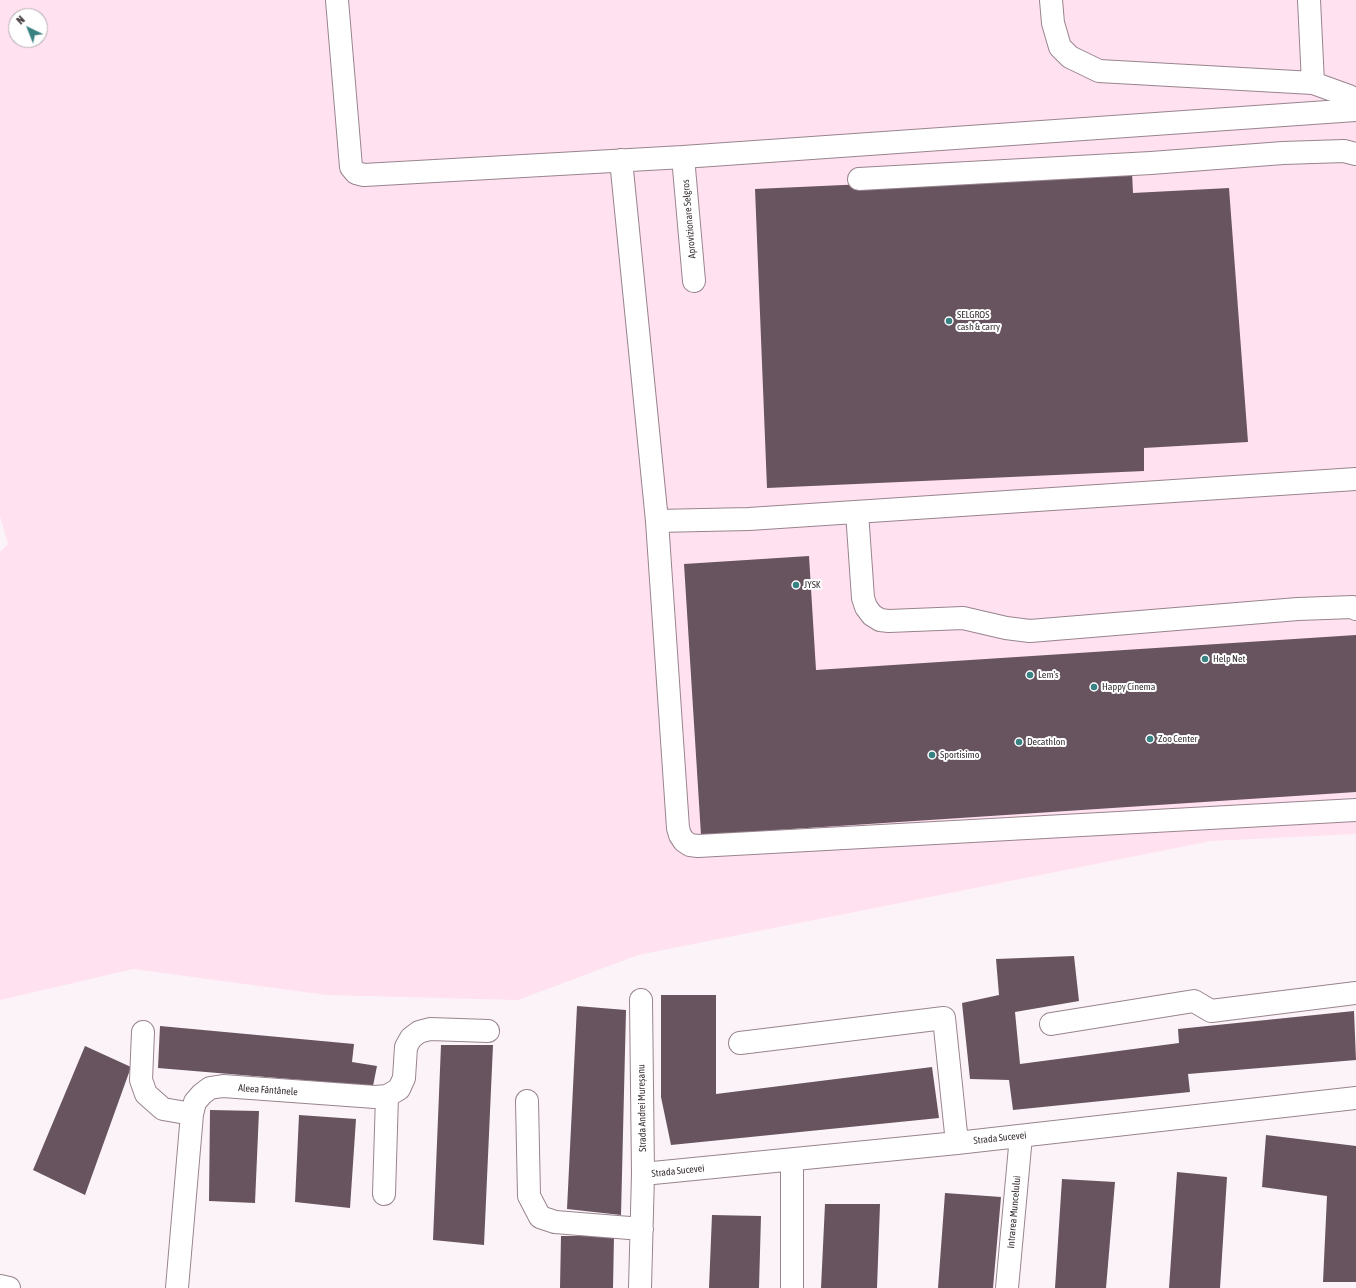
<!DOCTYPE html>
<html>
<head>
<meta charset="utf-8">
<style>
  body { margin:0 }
  #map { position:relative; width:1356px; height:1288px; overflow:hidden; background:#fcf3f8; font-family:"Asap Condensed",sans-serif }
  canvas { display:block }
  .north { position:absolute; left:8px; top:8px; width:40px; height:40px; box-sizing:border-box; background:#fff; border:1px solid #b0adaf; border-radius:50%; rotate:317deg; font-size:11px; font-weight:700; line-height:16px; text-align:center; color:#3a3236 }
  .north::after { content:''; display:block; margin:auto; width:14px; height:18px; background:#398283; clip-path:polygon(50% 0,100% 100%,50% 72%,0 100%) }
</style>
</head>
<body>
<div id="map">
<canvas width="1356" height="1288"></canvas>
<div class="north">N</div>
</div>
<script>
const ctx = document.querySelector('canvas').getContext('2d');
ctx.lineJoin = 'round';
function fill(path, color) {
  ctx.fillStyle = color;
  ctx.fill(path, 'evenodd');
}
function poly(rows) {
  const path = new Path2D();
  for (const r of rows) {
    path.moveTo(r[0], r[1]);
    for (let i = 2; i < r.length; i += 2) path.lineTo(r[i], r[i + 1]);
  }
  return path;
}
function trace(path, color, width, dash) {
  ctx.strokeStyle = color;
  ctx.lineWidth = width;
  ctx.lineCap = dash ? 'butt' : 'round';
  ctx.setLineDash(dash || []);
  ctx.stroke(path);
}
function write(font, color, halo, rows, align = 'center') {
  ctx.font = font + ' "Asap Condensed",sans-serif';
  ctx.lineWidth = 4;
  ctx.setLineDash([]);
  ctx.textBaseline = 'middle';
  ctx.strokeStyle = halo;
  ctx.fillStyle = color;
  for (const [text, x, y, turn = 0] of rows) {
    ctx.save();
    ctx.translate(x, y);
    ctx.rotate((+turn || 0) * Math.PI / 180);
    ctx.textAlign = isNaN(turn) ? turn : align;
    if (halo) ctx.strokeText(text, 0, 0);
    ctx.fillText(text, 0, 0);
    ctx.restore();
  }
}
fill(poly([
  [0,0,1356,0,1356,834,1211,841,638,955,518,1000,327,995,133,969,0,1000,0,552,8,544,0,516],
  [16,16,40,16,40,40,16,40]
]), '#ffe1ef');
fill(poly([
  [1132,172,1133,193,1229,188,1248,442,1144,448,1144,471,767,488,755,189],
  [809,556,816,670,1356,635,1356,792,701,835,684,564],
  [1074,956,1079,1001,1015,1012,1020,1064,1179,1043,1178,1029,1354,1011,1356,1060,1188,1074,1190,1092,1013,1110,1009,1080,970,1079,962,1003,999,995,996,959],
  [661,995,716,995,716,1094,932,1067,939,1118,671,1145,661,1097],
  [577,1006,626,1010,621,1215,567,1209],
  [160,1026,354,1044,352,1062,377,1066,373,1086,158,1068],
  [441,1045,493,1045,484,1245,433,1240],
  [85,1046,131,1067,85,1195,33,1170],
  [210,1110,259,1111,255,1203,209,1201],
  [299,1115,356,1119,350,1208,295,1202],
  [1266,1135,1356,1146,1356,1282,1323,1282,1327,1196,1262,1187],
  [1177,1172,1227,1177,1220,1288,1169,1288],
  [1062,1179,1115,1182,1106,1288,1055,1288],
  [945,1193,1001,1197,993,1288,938,1288],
  [825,1204,880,1204,877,1288,821,1288],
  [712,1215,761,1216,759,1288,709,1288],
  [561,1236,614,1236,613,1288,560,1288]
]), '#67545e');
const minor = poly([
  [337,0,351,167,356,173,364,175,683,157,1356,110],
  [1051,0,1053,23,1060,47,1070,57,1099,71,1313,83,1349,96,1356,106],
  [1309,0,1313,83],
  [683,157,694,281],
  [621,160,657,521,678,828,680,835,684,841,690,845,698,846,1356,810],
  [859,179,1151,163,1283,153,1344,151,1356,154],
  [857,512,863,598,866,607,872,615,880,620,889,621,963,618,1006,628,1030,631,1298,609,1353,607,1356,609],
  [657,521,749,519,1356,479],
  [1051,1024,1194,1001,1211,1011,1356,993],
  [143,1032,141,1080,146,1094,163,1109,192,1114],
  [740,1043,944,1018,957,1143],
  [527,1101,529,1196,540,1217,555,1222,642,1229],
  [643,1174,957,1143,1356,1098],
  [384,1194,387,1096],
  [0,1286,9,1288],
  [177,1288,192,1114,195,1102,202,1094,210,1088,223,1086,375,1097,387,1096,399,1089,404,1078,406,1047,411,1038,419,1032,430,1029,488,1031],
  [640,1288,643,1174,641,1000],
  [792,1288,792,1160],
  [1007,1288,1021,1136]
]);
trace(minor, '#98848e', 24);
trace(minor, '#fff', 22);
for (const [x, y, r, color] of [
  [949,321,4,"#398283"],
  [796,585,4,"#398283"],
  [1205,659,4,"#398283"],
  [1030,675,4,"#398283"],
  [1094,687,4,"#398283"],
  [1150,739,4,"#398283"],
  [1019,742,4,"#398283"],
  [932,755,4,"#398283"]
]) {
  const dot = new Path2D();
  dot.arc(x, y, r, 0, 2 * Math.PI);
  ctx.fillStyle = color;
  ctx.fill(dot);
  trace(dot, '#fff', 1.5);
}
write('10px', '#3a3236', '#fff', [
  ["Aprovizionare Selgros",689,219,-95],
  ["Aleea Fântânele",268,1090,4],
  ["Strada Andrei Mureșanu",642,1108,-91],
  ["Strada Sucevei",1000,1138,-6],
  ["Strada Sucevei",678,1171,-6],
  ["Intrarea Muncelului",1014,1212,-85]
]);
write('10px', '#3a3236', '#fff', [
  ["SELGROS",957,315],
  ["cash & carry",957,327],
  ["JYSK",804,585],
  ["Help Net",1213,659],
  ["Lem's",1038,675],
  ["Happy Cinema",1102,687],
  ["Zoo Center",1158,739],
  ["Decathlon",1027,742],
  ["Sportisimo",940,755]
], 'left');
</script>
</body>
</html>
